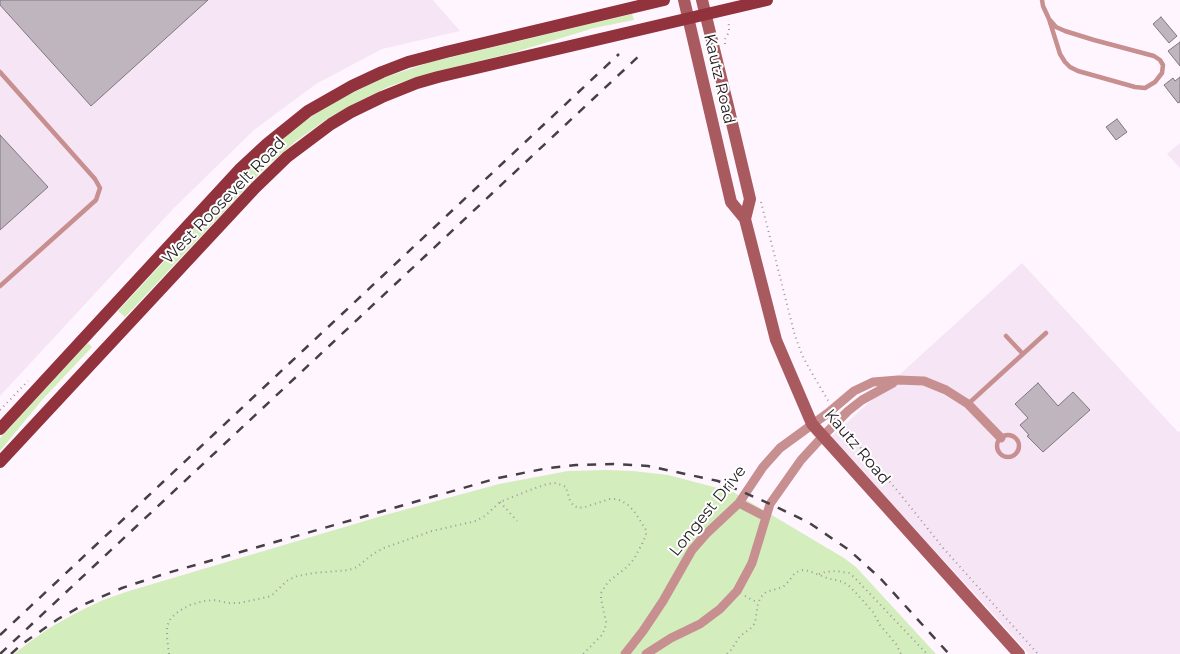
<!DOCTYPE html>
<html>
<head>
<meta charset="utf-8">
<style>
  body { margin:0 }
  canvas { display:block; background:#fff5fe }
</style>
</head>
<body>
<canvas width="1180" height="654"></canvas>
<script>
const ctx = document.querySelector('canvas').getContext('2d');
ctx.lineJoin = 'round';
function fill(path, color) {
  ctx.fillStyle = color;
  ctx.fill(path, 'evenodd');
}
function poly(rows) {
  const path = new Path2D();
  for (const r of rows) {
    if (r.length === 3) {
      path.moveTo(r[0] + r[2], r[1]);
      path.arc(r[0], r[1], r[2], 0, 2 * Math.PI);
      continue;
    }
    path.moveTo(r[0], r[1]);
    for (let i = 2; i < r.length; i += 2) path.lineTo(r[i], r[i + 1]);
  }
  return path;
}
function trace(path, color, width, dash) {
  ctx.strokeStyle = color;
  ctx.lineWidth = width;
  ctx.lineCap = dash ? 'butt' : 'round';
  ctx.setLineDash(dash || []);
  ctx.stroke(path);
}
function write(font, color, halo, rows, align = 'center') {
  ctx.font = font + ' Montserrat,sans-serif';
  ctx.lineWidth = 4;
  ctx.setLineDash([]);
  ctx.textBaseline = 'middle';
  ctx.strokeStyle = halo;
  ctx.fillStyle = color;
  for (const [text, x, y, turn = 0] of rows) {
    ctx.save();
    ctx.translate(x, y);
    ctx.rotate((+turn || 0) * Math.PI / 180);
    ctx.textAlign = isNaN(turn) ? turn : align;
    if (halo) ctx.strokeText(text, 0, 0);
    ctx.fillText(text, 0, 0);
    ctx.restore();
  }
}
fill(poly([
  [0,0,433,0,460,31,382,49,316,84,254,130,174,208,0,396],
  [1180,143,1180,168,1167,154],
  [1022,263,1178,432,1180,431,1180,654,1029,654,987,607,830,438]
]), '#f6e6f5');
fill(poly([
  [632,14,634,20,594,28,512,53,434,72,390,86,359,101,330,117,296,141,266,167,125,317,118,311,252,166,291,132,312,116,334,102,383,78,431,62],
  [88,343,92,347,42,400,0,451,0,438],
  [606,470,633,471,668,475,733,492,844,558,856,567,936,654,14,654,28,643,51,627,78,612,103,600,129,591,385,515,499,484,568,471]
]), '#d3edbd');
const building = poly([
  [0,0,208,0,91,106,0,5,0,0],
  [1161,17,1177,36,1169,43,1153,24,1161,17],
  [1180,42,1180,66,1168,51,1180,42],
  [1180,77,1180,102,1178,103,1164,85,1173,78,1175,81,1180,77],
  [1117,119,1127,132,1116,140,1106,127,1117,119],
  [0,135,48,187,0,230,0,135],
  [1038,383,1058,406,1073,392,1090,410,1043,452,1027,436,1029,435,1020,425,1028,418,1015,404,1038,383]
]);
fill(building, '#bfb5be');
trace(building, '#80777f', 1);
trace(poly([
  [725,44,725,39,729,32,729,26,728,20],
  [761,202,795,336,803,357,813,375,829,402],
  [0,410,28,381],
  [846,427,865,454,896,489,944,549,1038,654],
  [500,502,517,521],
  [819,574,825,572,836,571,849,573,854,577,927,654],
  [745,596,758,603],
  [169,654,167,637,167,626,171,618,179,611,190,605,204,601,214,600,228,603,239,603,258,599,271,596,288,580,297,576,314,573,349,570,357,567,373,554,384,548,432,531,476,521,485,516,500,502,530,490,547,484,556,483,566,487,570,501,574,506,579,508,585,507,610,499,616,499,622,501,628,505,634,511,646,530,646,535,642,544,634,559,627,567,608,582,601,593,601,599,606,622,605,629,601,636,583,654],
  [727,654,731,650,740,636,750,629,755,623,758,603,761,597,766,592,783,587,789,581,794,574,799,571,803,570,809,571,827,578,843,582,849,586,856,593,873,612,880,625,896,644,901,654]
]), '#a0989f', 2, [1, 4]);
trace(poly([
  [1042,0,1043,6,1049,19,1056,27,1065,31,1094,40,1154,56,1160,60,1163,65,1162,73,1155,82,1145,88,1135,87,1078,71,1070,67,1065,62,1060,54,1049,19],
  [0,72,95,179,100,188,96,200,0,286],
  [1006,336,1023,354],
  [968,404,1046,333],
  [1008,446,11]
]), '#c78f90', 4.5);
trace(poly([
  [739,503,766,517],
  [625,654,643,631,663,601,692,550,706,534,739,503,763,467,780,448,828,413,854,391,873,382,898,380,924,381,946,390,968,404,1001,438],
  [646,654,671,638,700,624,720,609,737,591,752,563,770,504,801,460,823,436,848,411,862,400,893,383]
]), '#c78f90', 9);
trace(poly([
  [684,0,731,202,745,219,776,340,812,424,1019,654],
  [702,0,727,102,750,199,745,219]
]), '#a95a5f', 12);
trace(poly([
  [0,429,239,170,267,144,308,111,352,86,382,72,408,62,446,52,664,0],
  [0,462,255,188,287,157,331,124,351,112,382,97,417,83,438,77,767,0]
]), '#91323c', 12);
trace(poly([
  [0,635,619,54],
  [0,654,640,55],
  [11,654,22,644,58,619,85,604,122,588,164,574,498,478,548,468,576,465,614,464,648,466,718,481,770,504,808,522,849,550,880,578,949,654]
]), '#454044', 2.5, [9, 9]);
write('16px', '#211d20', '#fff', [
  ["Kautz Road",719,79,77],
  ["West Roosevelt Road",224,201,-46],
  ["Kautz Road",857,447,50],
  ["Longest Drive",708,511,-51]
]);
</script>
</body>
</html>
